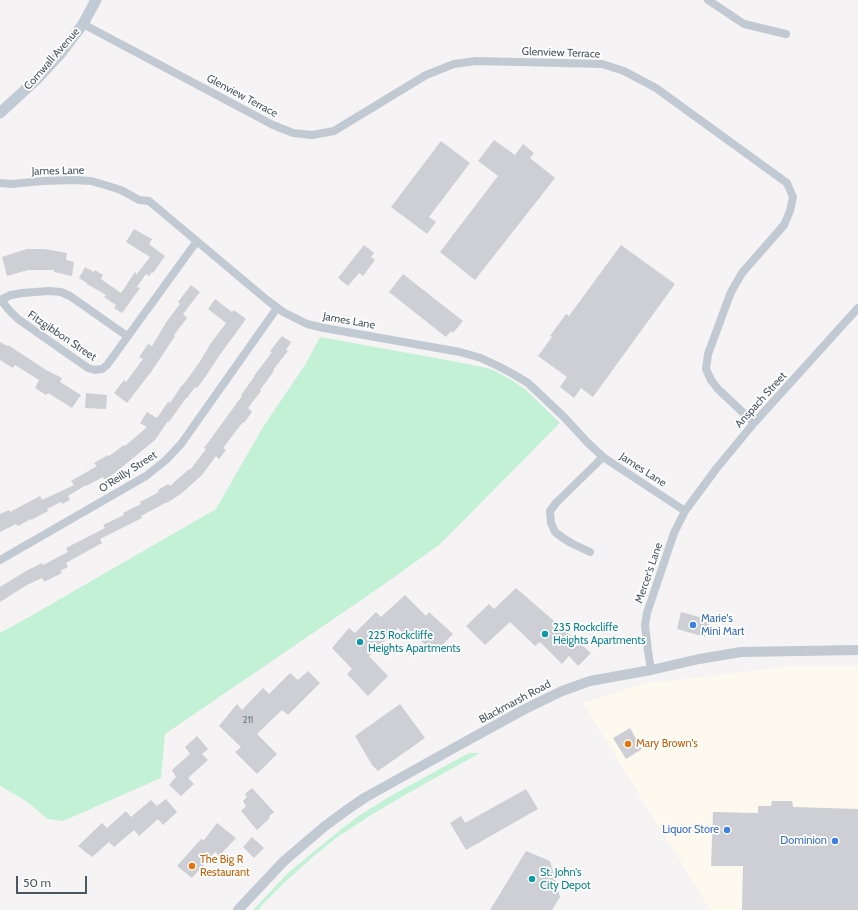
<!DOCTYPE html>
<html>
<head>
<meta charset="utf-8">
<style>
  body { margin:0 }
  #map { position:relative; width:858px; height:910px; overflow:hidden; background:#f5f3f3; font-family:Cabin,sans-serif }
  canvas { display:block }
  .scale { position:absolute; left:16px; top:876px; width:71px; height:18px; box-sizing:border-box; border:2px solid #4a5661; border-top:0; padding-left:5px; font-size:12px; line-height:14px; white-space:nowrap; color:#4a5661; -webkit-text-stroke:3px #fff; paint-order:stroke }
</style>
</head>
<body>
<div id="map">
<canvas width="858" height="910"></canvas>
<div class="scale">50 m</div>
</div>
<script>
const ctx = document.querySelector('canvas').getContext('2d');
ctx.lineJoin = 'round';
function fill(path, color) {
  ctx.fillStyle = color;
  ctx.fill(path, 'evenodd');
}
function poly(rows) {
  const path = new Path2D();
  for (const r of rows) {
    path.moveTo(r[0], r[1]);
    for (let i = 2; i < r.length; i += 2) path.lineTo(r[i], r[i + 1]);
  }
  return path;
}
function trace(path, color, width, dash) {
  ctx.strokeStyle = color;
  ctx.lineWidth = width;
  ctx.lineCap = dash ? 'butt' : 'round';
  ctx.setLineDash(dash || []);
  ctx.stroke(path);
}
function write(font, color, halo, rows, align = 'center') {
  ctx.font = font + ' Cabin,sans-serif';
  ctx.lineWidth = 3.5;
  ctx.setLineDash([]);
  ctx.textBaseline = 'middle';
  ctx.strokeStyle = halo;
  ctx.fillStyle = color;
  for (const [text, x, y, turn = 0] of rows) {
    ctx.save();
    ctx.translate(x, y);
    ctx.rotate((+turn || 0) * Math.PI / 180);
    ctx.textAlign = isNaN(turn) ? turn : align;
    if (halo) ctx.strokeText(text, 0, 0);
    ctx.fillText(text, 0, 0);
    ctx.restore();
  }
}
fill(poly([
  [786,667,858,667,858,910,710,910,583,703,642,684]
]), '#fdf9ef');
fill(poly([
  [320,337,452,361,487,368,497,372,508,378,525,389,560,423,439,545,376,590,165,734,161,778,63,821,48,819,26,801,2,787,0,785,0,633,29,617,216,509,263,427,305,365],
  [469,753,480,753,403,796,371,815,336,838,315,855,284,883,262,905,258,910,253,910,289,872,344,827,360,815,394,794]
]), '#c3f1d5');
fill(poly([
  [494,140,515,155,523,144,534,153,530,158,555,178,475,280,440,252,498,176,478,161],
  [441,141,470,163,429,217,436,222,427,234,391,207],
  [134,229,152,239,149,244,165,256,153,273,152,272,149,276,146,274,137,287,140,288,122,313,114,308,116,305,104,297,106,295,87,284,87,283,79,278,85,267,94,272,95,270,103,275,101,279,121,293,135,272,137,274,150,257,126,242],
  [364,245,374,253,371,257,375,260,363,276,359,273,348,286,338,278],
  [621,245,675,284,593,397,581,388,574,398,560,387,567,377,538,356,552,337,550,336,566,314,569,316],
  [27,249,45,249,67,253,66,260,74,262,72,276,54,272,54,270,28,270,7,276,2,257],
  [403,274,463,321,453,333,451,331,446,337,389,292],
  [191,285,200,292,183,314,187,318,174,335,175,336,151,372,127,403,114,393,124,380,126,382,143,359,139,357,148,344,152,346,167,321,180,304,178,302],
  [215,299,232,312,234,310,246,319,219,356,206,376,197,388,195,387,187,398,186,398,169,422,168,421,155,440,115,473,104,480,103,477,86,486,86,485,68,496,70,500,62,504,61,502,47,509,48,511,31,520,31,519,18,526,16,524,0,532,0,514,9,510,10,512,40,496,42,500,74,485,71,481,97,466,94,463,108,455,109,456,124,445,125,446,147,427,140,423,147,412,157,418,168,402,170,403,182,385,183,385,199,363,211,343,226,323,208,309],
  [282,336,291,342,286,350,288,351,273,370,274,371,260,390,261,391,248,408,252,412,244,423,243,422,223,448,226,450,219,459,216,456,202,475,182,493,167,503,167,502,141,516,142,518,100,539,102,543,66,563,68,567,60,571,62,573,44,582,42,578,27,585,0,602,0,587,26,571,42,563,43,565,68,552,66,548,105,528,103,525,124,515,123,513,141,504,140,502,159,492,158,490,168,484,170,486,189,469,190,470,206,449,204,448,242,396,241,395,254,377,254,376,272,352,270,351],
  [0,342,7,346,8,345,46,370,62,378,60,382,81,395,72,408,48,393,46,395,35,388,39,380,15,365,13,368,0,360],
  [86,393,107,395,106,409,85,408],
  [516,588,591,653,578,666,569,656,562,664,540,642,535,646,510,622,485,645,466,626,489,604,494,609],
  [405,595,426,616,429,612,453,634,434,653,411,632,406,637,398,628,369,656,388,676,368,696,347,674,352,669,332,648,349,628,355,633,376,612,381,617],
  [681,612,710,620,705,637,677,629],
  [308,671,320,683,288,715,282,710,257,734,277,754,257,774,235,752,241,747,219,726,237,704,242,710,263,688,269,694,290,673,298,680],
  [400,704,425,738,378,771,372,765,355,736],
  [630,728,642,749,626,759,613,738],
  [197,736,208,749,202,754,208,760,188,778,194,784,181,796,169,785,176,777,172,770,190,754,185,747],
  [252,788,274,812,269,816,270,818,257,830,241,811,246,806,243,801,247,797,245,794],
  [526,789,538,809,466,850,450,823,461,816,465,823],
  [166,799,177,812,163,825,158,819,139,836,134,830,114,847,109,842,92,857,78,846,102,823,107,828,126,811,131,817,151,800,157,806],
  [772,801,792,801,793,807,858,809,858,910,742,910,743,866,711,866,713,812,758,813,758,806,771,806],
  [217,823,236,838,219,856,215,852,192,878,177,866,201,839,204,840],
  [252,837,264,848,254,858,243,847],
  [526,851,550,861,560,897,552,910,490,910]
]), '#cdcfd5');
trace(poly([
  [708,0,744,24,786,34],
  [83,24,273,125,293,133,312,135,334,131,426,75,454,64,476,61,602,64,624,71,656,88,787,183,793,197,790,211,784,225,742,273,731,292,708,354,706,369,711,380,718,389,754,423],
  [0,183,11,184,43,181,75,180,91,181,105,185,121,190,139,200,149,201,267,300,283,312,307,324,324,328,460,352,481,358,498,366,513,374,528,383,564,417,587,442,603,457,685,511],
  [0,300,11,295,22,293,49,291,61,292,70,296,127,336],
  [1,300,9,310,18,319,88,368,95,370,102,369,107,365,197,241],
  [590,552,571,543,563,538,555,532,551,523,550,511,556,503,603,457],
  [0,560,146,476,166,460,181,444,277,308],
  [651,670,648,651,645,625,647,613,674,533,685,511,716,469,754,423,858,308]
]), '#c1cad2', 8);
trace(poly([
  [238,910,284,861,325,826,351,807,366,797,454,748,523,710,562,691,590,681,651,670,699,659,741,652,858,650]
]), '#c1cad2', 10);
trace(poly([
  [0,113,37,79,61,53,83,24,96,0]
]), '#c1cbd6', 11);
for (const [x, y, r, color] of [
  [693,625,4,"#3f7fe0"],
  [545,634,4,"#0f9aa8"],
  [360,642,4,"#0f9aa8"],
  [628,744,4,"#e8710a"],
  [727,830,4,"#3f7fe0"],
  [835,841,4,"#3f7fe0"],
  [192,866,4,"#e8710a"],
  [532,879,4,"#0f9aa8"]
]) {
  const dot = new Path2D();
  dot.arc(x, y, r, 0, 2 * Math.PI);
  ctx.fillStyle = color;
  ctx.fill(dot);
  trace(dot, '#fff', 1.5);
}
write('9px', '#6b747e', null, [
  ["211",248,720]
]);
write('11px', '#4a5661', '#fff', [
  ["Glenview Terrace",561,53,2],
  ["Cornwall Avenue",52,59,-49],
  ["Glenview Terrace",242,96,28],
  ["James Lane",58,171,-1],
  ["James Lane",349,321,10],
  ["Fitzgibbon Street",62,336,34],
  ["Anspach Street",761,400,-48],
  ["James Lane",643,470,33],
  ["O'Reilly Street",128,472,-33],
  ["Mercer's Lane",649,573,-71],
  ["Blackmarsh Road",515,702,-28]
]);
write('11px', '#366cbe', '#fff', [
  ["Marie's",701,619,"left"],
  ["Mini Mart",701,632,"left"],
  ["Liquor Store",719,830],
  ["Dominion",827,841]
], 'right');
write('11px', '#0d838f', '#fff', [
  ["235 Rockcliffe",553,628],
  ["Heights Apartments",553,641],
  ["225 Rockcliffe",368,636],
  ["Heights Apartments",368,649],
  ["St. John's",540,873],
  ["City Depot",540,886]
], 'left');
write('11px', '#c56008', '#fff', [
  ["Mary Brown's",636,744],
  ["The Big R",200,860],
  ["Restaurant",200,873]
], 'left');
</script>
</body>
</html>
